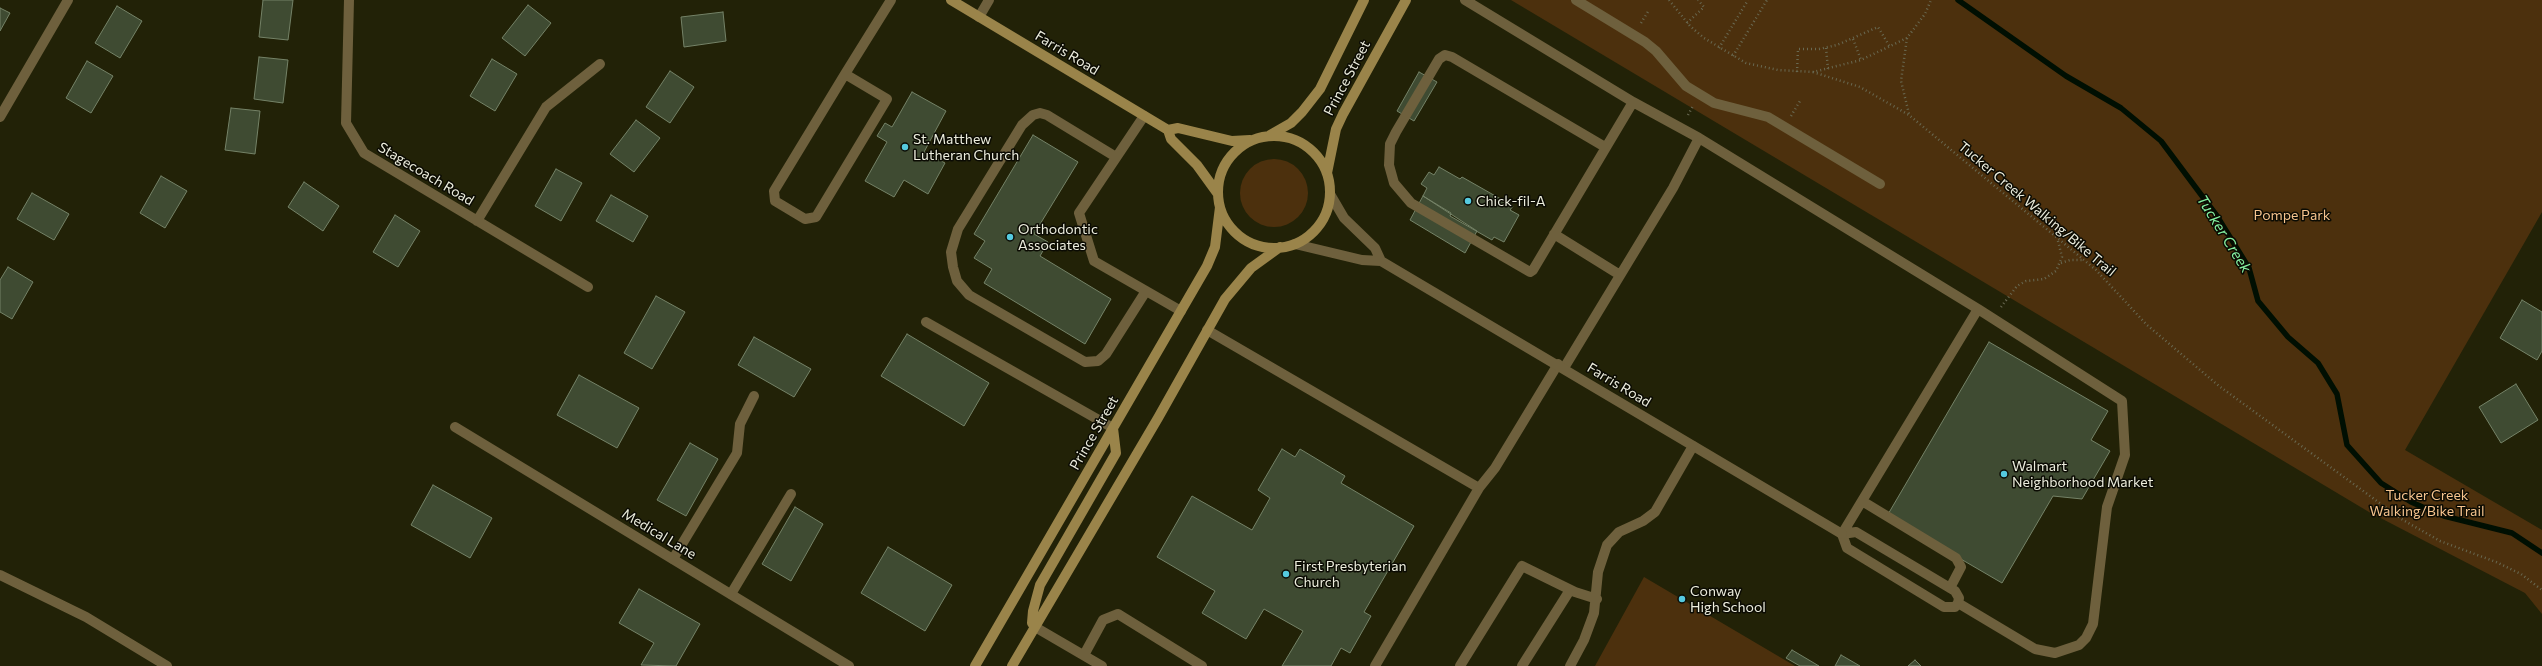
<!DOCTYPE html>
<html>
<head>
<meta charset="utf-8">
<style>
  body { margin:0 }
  canvas { display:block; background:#222207 }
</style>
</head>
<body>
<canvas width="2542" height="666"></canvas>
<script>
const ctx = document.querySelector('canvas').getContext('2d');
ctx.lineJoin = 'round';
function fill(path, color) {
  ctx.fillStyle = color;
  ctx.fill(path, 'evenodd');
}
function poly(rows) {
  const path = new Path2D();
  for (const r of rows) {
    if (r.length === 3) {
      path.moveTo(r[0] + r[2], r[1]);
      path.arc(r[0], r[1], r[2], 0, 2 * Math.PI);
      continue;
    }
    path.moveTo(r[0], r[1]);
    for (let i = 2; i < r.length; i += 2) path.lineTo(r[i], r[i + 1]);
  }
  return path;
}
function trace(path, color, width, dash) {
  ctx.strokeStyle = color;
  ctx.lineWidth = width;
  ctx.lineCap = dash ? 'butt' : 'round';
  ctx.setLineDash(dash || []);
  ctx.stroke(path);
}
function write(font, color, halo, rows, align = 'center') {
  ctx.font = font + ' Commissioner,sans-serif';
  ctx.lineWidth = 3;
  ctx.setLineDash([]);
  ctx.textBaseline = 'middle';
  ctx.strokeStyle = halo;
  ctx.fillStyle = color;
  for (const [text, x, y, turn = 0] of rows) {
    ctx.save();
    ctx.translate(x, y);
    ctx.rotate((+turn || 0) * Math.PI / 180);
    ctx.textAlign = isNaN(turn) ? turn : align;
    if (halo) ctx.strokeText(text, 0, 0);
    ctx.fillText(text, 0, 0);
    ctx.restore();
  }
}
fill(poly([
  [1511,0,2542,0,2542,212,2405,450,2542,530,2542,614,2525,593,2369,512],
  [1274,193,34],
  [1644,577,1795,666,1595,666]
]), '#4c300d');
trace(poly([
  [1958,0,2066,76,2121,108,2161,141,2217,216,2249,268,2258,301,2288,337,2318,363,2337,394,2347,445,2381,483,2411,502,2444,516,2512,533,2542,553]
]), '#000f02', 5.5);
const building = poly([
  [263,0,293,0,288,40,259,37,263,0],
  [528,5,551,23,525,56,502,38,528,5],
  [117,6,142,21,120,58,95,43,117,6],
  [0,8,10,13,0,31,0,8],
  [723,12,726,41,684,47,681,17,723,12],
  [259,57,288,60,283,103,254,99,259,57],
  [492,59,517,74,495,111,470,96,492,59],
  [87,61,113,76,91,113,66,98,87,61],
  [670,71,694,87,670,123,646,107,670,71],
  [1419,72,1437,82,1414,121,1397,111,1419,72],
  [912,92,946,111,924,152,945,163,928,194,904,180,894,197,865,181,887,142,877,136,885,123,892,127,912,92],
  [231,108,260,111,255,154,225,150,231,108],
  [636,120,660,138,634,172,610,154,636,120],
  [1033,135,1078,162,1034,234,1048,242,1040,256,1111,299,1085,344,984,283,992,269,974,258,985,241,974,234,1033,135],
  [1439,167,1460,179,1462,177,1513,206,1510,210,1519,215,1504,242,1494,237,1492,240,1450,216,1451,213,1423,196,1427,188,1421,184,1429,172,1434,175,1439,167],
  [556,169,582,183,561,221,535,206,556,169],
  [161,176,187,191,165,228,140,213,161,176],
  [304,182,339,206,323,231,288,207,304,182],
  [32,193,69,214,54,240,17,219,32,193],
  [611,195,648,216,633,242,596,221,611,195],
  [1423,196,1477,231,1465,253,1410,220,1423,196],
  [395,215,420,231,398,267,373,252,395,215],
  [8,267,33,282,12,319,0,312,0,280,8,267],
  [656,296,685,312,652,369,624,353,656,296],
  [2522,300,2542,312,2542,351,2537,360,2500,338,2522,300],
  [907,334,989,383,964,426,881,376,907,334],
  [754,337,811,369,794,397,738,365,754,337],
  [1989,342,2108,411,2091,440,2110,451,2082,499,2053,496,2002,583,1887,516,1989,342],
  [579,375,639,408,617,448,557,415,579,375],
  [2516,384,2538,420,2501,443,2479,407,2516,384],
  [690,443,718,459,686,516,657,500,690,443],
  [1282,449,1295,457,1300,449,1345,476,1341,483,1414,526,1364,612,1371,616,1350,653,1341,648,1331,666,1282,666,1303,631,1264,609,1246,639,1202,613,1215,591,1157,557,1192,496,1252,530,1270,498,1258,490,1282,449],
  [433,485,492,518,470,558,411,525,433,485],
  [795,507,823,524,791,581,762,564,795,507],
  [888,547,952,585,925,631,861,593,888,547],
  [639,589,700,624,676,666,641,665,654,643,619,623,639,589],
  [1792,650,1819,666,1800,666,1786,658,1792,650],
  [1841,655,1860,666,1835,666,1841,655],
  [1915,660,1921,666,1908,666,1915,660]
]);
fill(building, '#3f4b32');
trace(building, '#748267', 1);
trace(poly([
  [1669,0,1690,26,1704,38,1746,63,1778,70,1813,72,1861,60,1907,38,1925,14,1931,0],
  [1641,23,1649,10],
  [1687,23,1704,7,1698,0],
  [1907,38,1901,81,1909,114],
  [1853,39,1861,60],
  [1719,48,1748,0],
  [1826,48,1828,69],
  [1733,56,1767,0],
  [1797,72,1798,49,1819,49,1837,45,1878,27,1890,47],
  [1813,72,1860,87,1909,115,2096,270,2147,325,2219,386,2403,520,2440,541,2496,562,2521,574,2542,590],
  [1688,115,1693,106],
  [1791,116,1800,101],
  [2061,263,2070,260,2082,260],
  [2001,307,2017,286,2026,281,2044,279,2056,271,2062,257,2058,241]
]), '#696952', 2.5, [1, 3]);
trace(poly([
  [1465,0,1633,102,1699,138,1978,309,1842,534],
  [1576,0,1645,42,1656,51,1686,86,1714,103,1768,117,1880,184],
  [979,17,989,0],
  [845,74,887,99,816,217,805,219,775,201,774,191,845,74,891,0],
  [1144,116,1079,213,1094,261,1181,311],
  [1605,147,1452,57,1445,55,1439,59,1396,132,1390,144,1389,165,1394,183,1411,203,1530,272,1533,270,1633,102],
  [1116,157,1047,115,1040,113,1033,115,1022,125,958,229,951,252,953,267,957,281,969,295,1085,362,1098,361,1106,354,1146,291],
  [1554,234,1620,275],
  [926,322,1113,428],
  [1207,330,1479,488,1375,666],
  [1564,368,1673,188,1699,138],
  [1479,488,1495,468,1558,364],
  [1862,501,1956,558,1961,567,1950,588],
  [1856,532,1955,591,1959,598,1958,603,1955,607,1944,607,1847,548,1842,534,1856,532],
  [673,559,737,453,740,424,754,396],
  [0,575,86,617,167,666],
  [731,594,791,494],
  [1958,603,2035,649,2055,653,2079,645,2086,638,2093,624,2107,507,2125,455,2122,401,1978,309],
  [1035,627,1102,666],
  [1084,655,1103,620,1118,614,1202,666],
  [1460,666,1522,566,1575,592,1597,599],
  [1522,666,1570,590],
  [1570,666,1584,640,1594,613,1598,572,1607,545,1619,532,1643,521,1655,512,1693,446]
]), '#6e603d', 10);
trace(poly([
  [349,0,346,123,364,153,588,287],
  [0,117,68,0],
  [1330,194,1344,218,1375,248,1381,261],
  [477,221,546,107,600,64],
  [1295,244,1362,260,1381,261,1842,534],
  [455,427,849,666]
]), '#6e603d', 10);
trace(poly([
  [951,0,1168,130,1178,128,1232,141,1250,140],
  [1168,130,1171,139,1197,165,1218,194],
  [1270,135,1291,123,1302,112,1320,89,1364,0],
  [1274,192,56],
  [1327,173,1336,129,1343,114,1406,0],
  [1035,627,1032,623,1033,611,1040,585,1116,453,1113,428],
  [975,666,1207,266,1215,247,1220,207],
  [1012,666,1158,418,1225,299,1251,268,1280,247]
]), '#9a844a', 10);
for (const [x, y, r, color] of [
  [905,147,4,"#55cadf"],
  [1468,201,4,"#55cadf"],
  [1010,237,4,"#55cadf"],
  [2004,474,4,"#55cadf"],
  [1286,574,4,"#55cadf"],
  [1682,599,4,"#55cadf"]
]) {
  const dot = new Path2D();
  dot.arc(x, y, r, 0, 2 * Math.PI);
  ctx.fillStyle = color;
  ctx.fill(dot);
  trace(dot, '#0b0b03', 1.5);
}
write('14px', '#eceddd', '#0b0b03', [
  ["Farris Road",1067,53,31],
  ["Prince Street",1347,78,-62],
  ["Stagecoach Road",426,174,31],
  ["Tucker Creek Walking/Bike Trail",2037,209,40],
  ["Farris Road",1619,385,31],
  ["Prince Street",1094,433,-60],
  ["Medical Lane",659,534,31]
]);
write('14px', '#eceddd', '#0b0b03', [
  ["St. Matthew",913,139],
  ["Lutheran Church",913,155],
  ["Chick-fil-A",1476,201],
  ["Orthodontic",1018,229],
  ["Associates",1018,245],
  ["Walmart",2012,466],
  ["Neighborhood Market",2012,482],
  ["First Presbyterian",1294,566],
  ["Church",1294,582],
  ["Conway",1690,591],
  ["High School",1690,607]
], 'left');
write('14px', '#f6c48e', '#0b0b03', [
  ["Pompe Park",2292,215],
  ["Tucker Creek",2427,495],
  ["Walking/Bike Trail",2427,511]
]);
write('italic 15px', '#84ef9f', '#0b0b03', [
  ["Tucker Creek",2224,234,58]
]);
</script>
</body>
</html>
